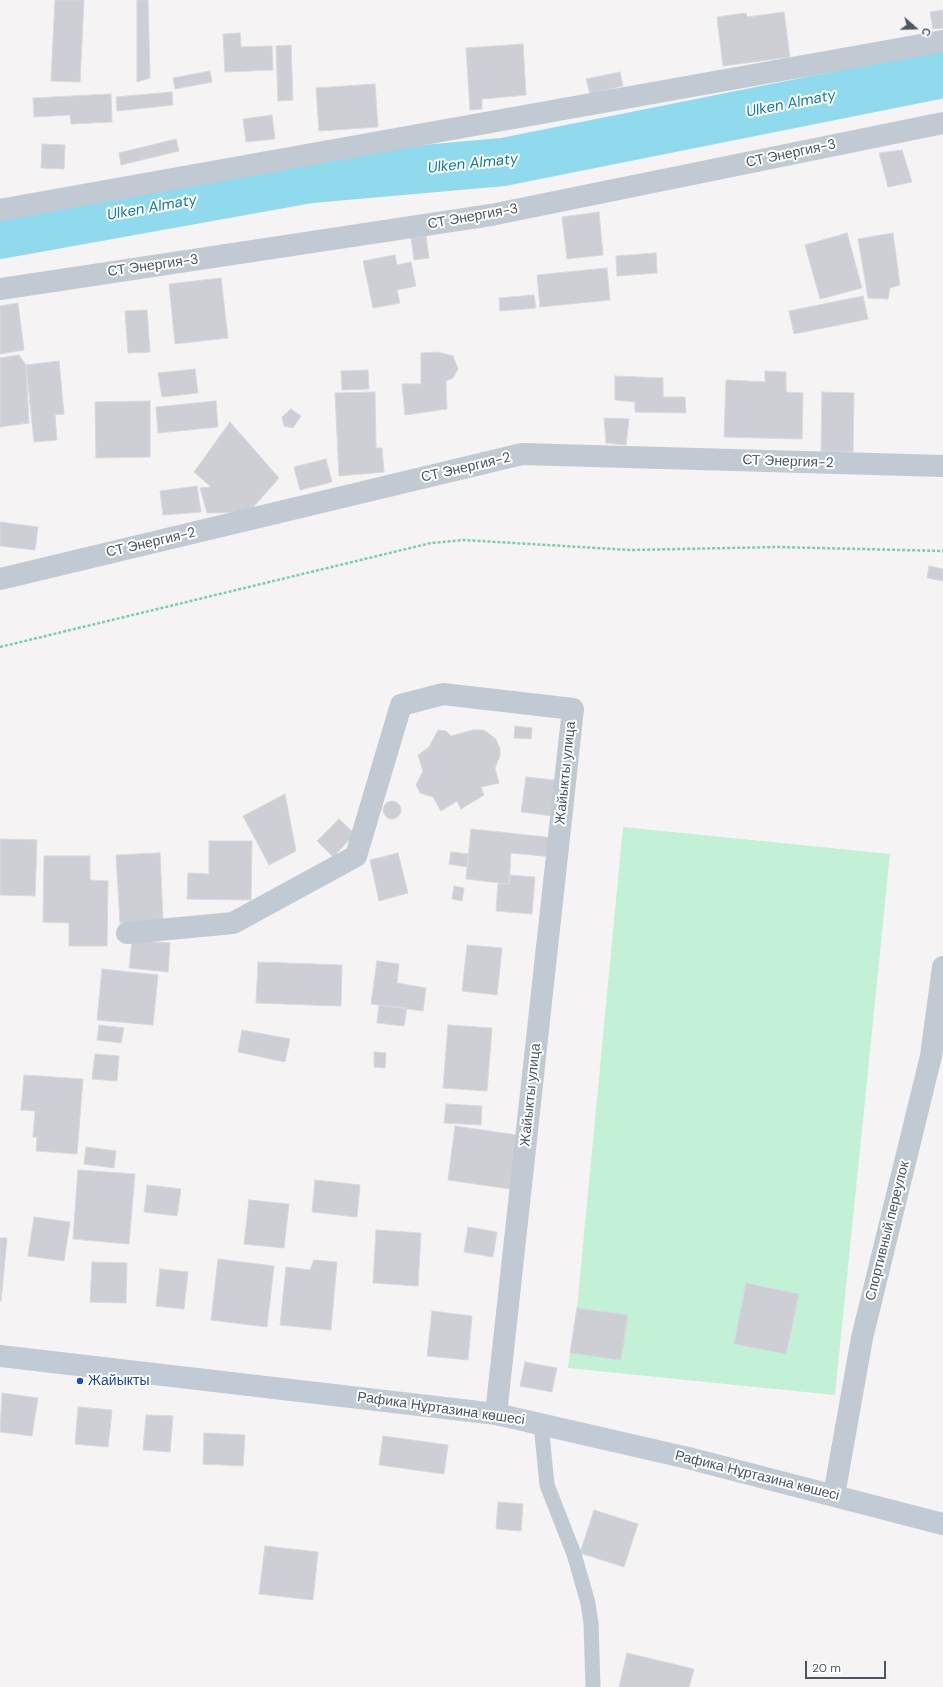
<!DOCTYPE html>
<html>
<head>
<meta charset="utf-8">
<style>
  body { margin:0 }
  #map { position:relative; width:943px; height:1687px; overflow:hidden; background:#f5f3f3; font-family:"DM Sans",sans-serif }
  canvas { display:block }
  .north { position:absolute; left:895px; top:8px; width:40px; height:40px; -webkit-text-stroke:3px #fff; paint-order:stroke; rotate:110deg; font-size:11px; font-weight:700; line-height:16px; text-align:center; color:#4a5661 }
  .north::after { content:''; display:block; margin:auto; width:14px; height:18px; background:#4a5661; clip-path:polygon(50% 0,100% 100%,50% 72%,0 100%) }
  .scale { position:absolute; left:805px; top:1661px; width:81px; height:18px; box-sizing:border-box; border:2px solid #4a5661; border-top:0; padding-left:5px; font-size:12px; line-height:14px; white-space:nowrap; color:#4a5661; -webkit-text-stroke:3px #fff; paint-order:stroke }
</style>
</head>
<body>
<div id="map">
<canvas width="943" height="1687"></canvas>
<div class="north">С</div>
<div class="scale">20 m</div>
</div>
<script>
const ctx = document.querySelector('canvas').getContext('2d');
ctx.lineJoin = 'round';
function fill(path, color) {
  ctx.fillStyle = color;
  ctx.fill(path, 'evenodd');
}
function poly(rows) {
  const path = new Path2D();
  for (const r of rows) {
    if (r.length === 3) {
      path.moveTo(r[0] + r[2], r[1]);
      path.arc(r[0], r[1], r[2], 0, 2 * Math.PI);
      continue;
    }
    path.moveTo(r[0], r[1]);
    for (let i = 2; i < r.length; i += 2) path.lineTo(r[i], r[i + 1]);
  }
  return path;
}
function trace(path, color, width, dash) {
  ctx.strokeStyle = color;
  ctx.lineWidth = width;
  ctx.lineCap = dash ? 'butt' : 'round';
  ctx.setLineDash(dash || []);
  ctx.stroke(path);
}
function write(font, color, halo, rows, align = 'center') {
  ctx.font = font + ' "DM Sans",sans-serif';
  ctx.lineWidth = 4;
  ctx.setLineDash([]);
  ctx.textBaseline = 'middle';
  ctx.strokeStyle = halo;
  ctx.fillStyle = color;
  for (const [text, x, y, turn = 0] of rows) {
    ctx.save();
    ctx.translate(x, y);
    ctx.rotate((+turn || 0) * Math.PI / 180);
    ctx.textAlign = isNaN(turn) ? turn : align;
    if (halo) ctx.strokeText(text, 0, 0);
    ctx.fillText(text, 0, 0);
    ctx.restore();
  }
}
fill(poly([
  [623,827,890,854,835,1395,568,1368,577,1308]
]), '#c3f1d5');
trace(poly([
  [0,235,311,179,503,162,943,74]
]), '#90daee', 48);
const building = poly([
  [55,0,84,0,80,82,51,81,55,0],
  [137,0,148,0,150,78,137,82,137,0],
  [943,10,943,28,933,29,930,12,943,10],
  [784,12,790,57,723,66,717,17,746,13,747,17,784,12],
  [240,33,241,47,272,46,273,70,225,72,223,34,240,33],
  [523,44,526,95,482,99,482,109,470,110,466,48,523,44],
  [291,45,293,100,278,101,276,46,291,45],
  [210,71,212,82,175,89,173,78,210,71],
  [620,72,623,86,590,94,586,79,620,72],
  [375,84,378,127,319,131,316,88,375,84],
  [172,92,173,105,117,111,116,97,172,92],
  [111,94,112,122,71,124,70,115,34,117,33,98,111,94],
  [272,115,275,139,246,142,243,119,272,115],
  [176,139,179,151,121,165,119,153,176,139],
  [42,144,65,145,64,169,41,168,42,144],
  [902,150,912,182,888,187,879,153,902,150],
  [599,212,603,255,567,259,562,217,599,212],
  [847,233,862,288,820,299,805,245,847,233],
  [893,233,900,285,890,288,888,299,868,298,858,239,893,233],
  [426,236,429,258,414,260,411,238,426,236],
  [656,253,657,273,617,276,616,256,656,253],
  [395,255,397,265,411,262,416,286,397,290,400,303,373,308,363,261,395,255],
  [607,268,610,300,540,307,537,275,607,268],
  [221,278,228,338,175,344,169,284,221,278],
  [534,295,536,308,500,311,499,298,534,295],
  [863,296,868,319,794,334,789,311,863,296],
  [18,303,24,350,0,354,0,306,18,303],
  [147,310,150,352,128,353,125,311,147,310],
  [438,352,453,356,458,369,453,378,446,381,447,409,405,415,402,384,421,384,421,353,438,352],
  [19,355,26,365,29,423,0,427,0,358,19,355],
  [59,361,64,414,55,415,57,440,34,442,26,365,59,361],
  [195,369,198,393,162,397,158,373,195,369],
  [368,370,369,389,342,390,341,371,368,370],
  [765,371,786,372,786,392,803,393,802,439,724,437,726,380,765,382,765,371],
  [615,376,663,378,663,397,685,397,686,413,635,412,635,402,615,400,615,376],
  [375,392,376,448,382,448,384,472,339,476,335,393,375,392],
  [822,392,854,393,853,452,821,452,822,392],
  [150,401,150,457,96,458,95,402,150,401],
  [216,401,218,427,158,433,156,407,216,401],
  [291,409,301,416,293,428,284,426,282,417,291,409],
  [604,418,629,419,626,445,606,443,604,418],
  [230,422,279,478,249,512,207,513,200,488,211,487,194,472,230,422],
  [326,459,332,482,300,490,294,467,326,459],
  [197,486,201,512,163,515,160,491,197,486],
  [0,522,38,527,35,550,0,546,0,522],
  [929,566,943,569,943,581,927,578,929,566],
  [515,726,532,728,531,739,514,738,515,726],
  [438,730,446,731,451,736,473,730,484,730,496,739,500,749,500,756,495,768,499,783,481,787,484,795,461,809,457,801,441,811,433,797,420,793,416,785,423,771,418,755,429,747,438,730],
  [526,777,564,781,560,817,521,812,526,777],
  [285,794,296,851,269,865,243,816,285,794],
  [392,810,9],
  [339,819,355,834,333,857,317,841,339,819],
  [471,829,555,838,553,857,511,853,509,884,466,879,471,829],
  [0,839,37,840,35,896,0,895,0,839],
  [209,841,252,841,251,900,187,899,188,873,209,874,209,841],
  [451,852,469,854,467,867,449,864,451,852],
  [160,853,163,921,120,923,116,855,160,853],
  [398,853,408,893,379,901,370,860,398,853],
  [44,856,90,856,90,880,108,881,107,946,69,946,69,923,43,922,44,856],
  [509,875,535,877,532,914,496,911,498,883,509,884,509,875],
  [454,886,464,888,462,901,452,899,454,886],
  [132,940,170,943,168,972,129,968,132,940],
  [467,945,502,948,497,995,462,991,467,945],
  [377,961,399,964,397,983,426,988,423,1011,371,1004,377,961],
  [258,962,342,965,341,1006,256,1003,258,962],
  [102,969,158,975,153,1025,97,1020,102,969],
  [379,1005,407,1008,404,1026,377,1023,379,1005],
  [99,1025,124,1028,121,1043,97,1040,99,1025],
  [448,1025,492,1028,487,1091,443,1088,448,1025],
  [242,1030,290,1039,285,1062,238,1052,242,1030],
  [374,1052,386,1053,385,1068,374,1067,374,1052],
  [95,1054,119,1056,117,1081,92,1079,95,1054],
  [24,1075,83,1079,77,1154,36,1151,37,1137,33,1137,35,1111,21,1110,24,1075],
  [446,1104,482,1106,481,1125,444,1123,446,1104],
  [455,1126,517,1135,510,1189,448,1180,455,1126],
  [86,1147,116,1151,114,1168,84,1164,86,1147],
  [78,1170,135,1174,129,1244,73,1239,78,1170],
  [315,1180,360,1185,357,1217,312,1212,315,1180],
  [147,1185,181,1189,177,1216,144,1212,147,1185],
  [249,1200,289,1204,284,1248,244,1244,249,1200],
  [34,1217,70,1222,64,1261,28,1256,34,1217],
  [468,1227,497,1232,493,1257,464,1252,468,1227],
  [376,1230,421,1233,418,1286,373,1283,376,1230],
  [0,1238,7,1238,1,1301,0,1301,0,1238],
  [218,1259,274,1266,267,1327,211,1320,218,1259],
  [314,1260,337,1262,331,1330,280,1325,286,1267,310,1270,314,1260],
  [92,1262,127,1263,126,1303,90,1302,92,1262],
  [160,1269,188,1272,184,1309,156,1306,160,1269],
  [746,1283,799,1294,786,1354,734,1344,746,1283],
  [577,1308,628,1315,621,1360,570,1353,577,1308],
  [432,1311,472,1316,468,1360,427,1356,432,1311],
  [525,1362,557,1368,552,1392,520,1386,525,1362],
  [2,1393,38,1398,32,1436,0,1432,2,1393],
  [78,1407,112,1410,108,1447,75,1444,78,1407],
  [146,1415,173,1416,170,1452,143,1450,146,1415],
  [204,1433,245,1435,243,1466,203,1464,204,1433],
  [383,1436,448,1445,444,1474,379,1465,383,1436],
  [498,1502,523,1504,521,1531,496,1529,498,1502],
  [594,1510,638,1524,624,1567,580,1553,594,1510],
  [265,1546,318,1552,313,1600,259,1594,265,1546],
  [627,1653,694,1669,689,1687,619,1687,627,1653]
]);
fill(building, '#cdcfd5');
trace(building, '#d7d9de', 1);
trace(poly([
  [0,647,431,543,464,540,630,550,778,547,943,551]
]), '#7ad0a6', 2.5, [3, 2]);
trace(poly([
  [541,1424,547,1485,574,1554,588,1603,591,1623,593,1687]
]), '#c1cad2', 15);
trace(poly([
  [0,210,943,41],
  [0,289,491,215,943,123],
  [0,579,522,454,943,466],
  [127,933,233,923,356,856,401,705,443,694,573,709,496,1414],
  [834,1495,862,1338,931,1056,943,967]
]), '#c1cad2', 22);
trace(poly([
  [0,1356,496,1414,688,1458,943,1524]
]), '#c1cbd6', 22);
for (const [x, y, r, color] of [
  [80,1381,4,"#1a4fb4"]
]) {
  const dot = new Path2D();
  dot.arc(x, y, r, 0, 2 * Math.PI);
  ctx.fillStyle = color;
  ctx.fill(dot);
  trace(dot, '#fff', 1.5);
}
write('14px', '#4a5661', '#fff', [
  ["СТ Энергия-3",791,154,-12],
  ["СТ Энергия-3",473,217,-10],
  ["СТ Энергия-3",153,266,-8],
  ["СТ Энергия-2",788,462,2],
  ["СТ Энергия-2",466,468,-13],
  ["СТ Энергия-2",151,543,-13],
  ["Жайыкты улица",566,773,-84],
  ["Жайыкты улица",531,1095,-84],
  ["Спортивный переулок",888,1231,-76],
  ["Рафика Нұртазина көшесі",441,1409,8],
  ["Рафика Нұртазина көшесі",757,1476,14]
]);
write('14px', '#164399', '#fff', [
  ["Жайыкты",88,1381]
], 'left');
write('italic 15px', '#0c7c9b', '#fff', [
  ["Ulken Almaty",791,104,-11],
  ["Ulken Almaty",473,164,-6],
  ["Ulken Almaty",152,208,-10]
]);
</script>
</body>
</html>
